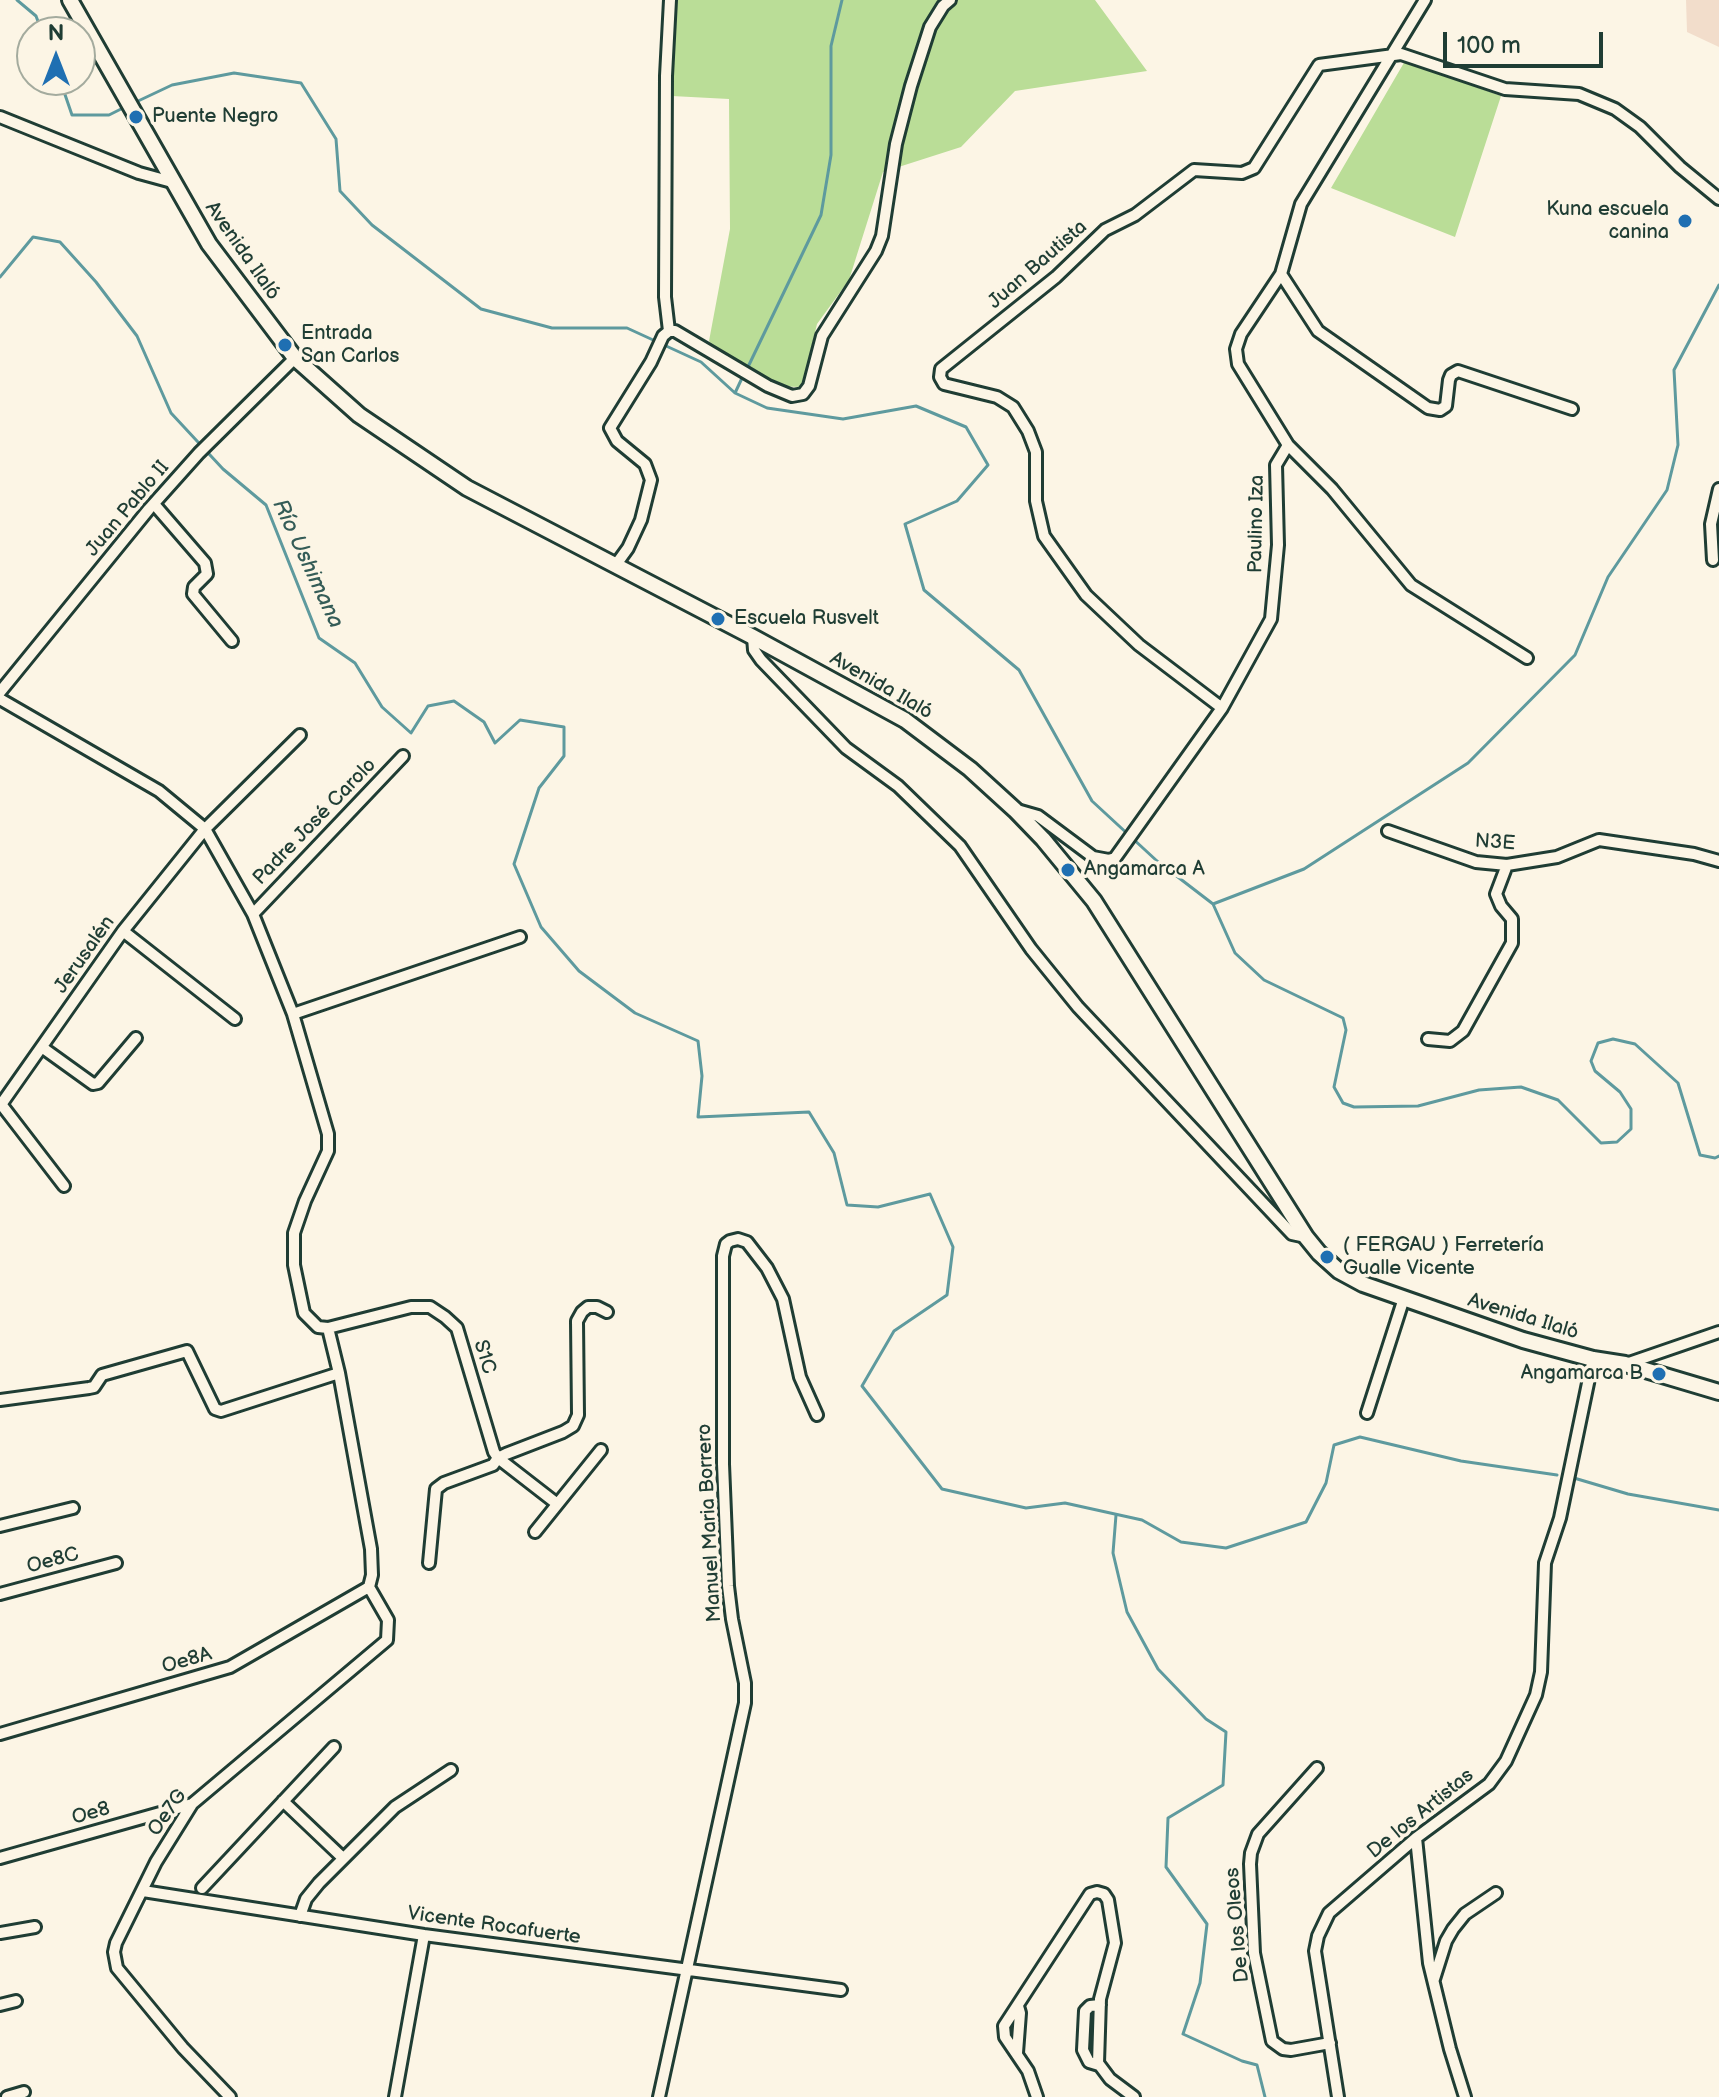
<!DOCTYPE html>
<html>
<head>
<meta charset="utf-8">
<style>
  body { margin:0 }
  #map { position:relative; width:1719px; height:2097px; overflow:hidden; background:#fcf5e5; font-family:"Balsamiq Sans",sans-serif }
  canvas { display:block }
  .north { position:absolute; left:16px; top:16px; width:80px; height:80px; box-sizing:border-box; background:#fcf5e5; border:2px solid #a4ab9e; border-radius:50%; rotate:0deg; font-size:22px; font-weight:700; line-height:32px; text-align:center; color:#1f3d34 }
  .north::after { content:''; display:block; margin:auto; width:28px; height:36px; background:#1f6fb2; clip-path:polygon(50% 0,100% 100%,50% 72%,0 100%) }
  .scale { position:absolute; left:1443px; top:32px; width:160px; height:36px; box-sizing:border-box; border:4px solid #1f3d34; border-top:0; padding-left:10px; font-size:24px; line-height:28px; white-space:nowrap; color:#1f3d34; -webkit-text-stroke:6px #fcf5e5; paint-order:stroke }
</style>
</head>
<body>
<div id="map">
<canvas width="1719" height="2097"></canvas>
<div class="north">N</div>
<div class="scale">100 m</div>
</div>
<script>
const ctx = document.querySelector('canvas').getContext('2d');
ctx.lineJoin = 'round';
function fill(path, color) {
  ctx.fillStyle = color;
  ctx.fill(path, 'evenodd');
}
function poly(rows) {
  const path = new Path2D();
  for (const r of rows) {
    path.moveTo(r[0], r[1]);
    for (let i = 2; i < r.length; i += 2) path.lineTo(r[i], r[i + 1]);
  }
  return path;
}
function trace(path, color, width, dash) {
  ctx.strokeStyle = color;
  ctx.lineWidth = width;
  ctx.lineCap = dash ? 'butt' : 'round';
  ctx.setLineDash(dash || []);
  ctx.stroke(path);
}
function write(font, color, halo, rows, align = 'center') {
  ctx.font = font + ' "Balsamiq Sans",sans-serif';
  ctx.lineWidth = 7;
  ctx.setLineDash([]);
  ctx.textBaseline = 'middle';
  ctx.strokeStyle = halo;
  ctx.fillStyle = color;
  for (const [text, x, y, turn = 0] of rows) {
    ctx.save();
    ctx.translate(x, y);
    ctx.rotate((+turn || 0) * Math.PI / 180);
    ctx.textAlign = isNaN(turn) ? turn : align;
    if (halo) ctx.strokeText(text, 0, 0);
    ctx.fillText(text, 0, 0);
    ctx.restore();
  }
}
fill(poly([
  [1686,0,1719,0,1719,47,1687,32]
]), '#f2ddcb');
fill(poly([
  [665,0,1095,0,1147,71,1015,91,961,147,883,172,849,280,817,324,802,387,767,386,730,367,709,341,730,229,729,99,672,96],
  [1405,61,1501,96,1455,237,1331,188]
]), '#badd97');
trace(poly([
  [17,0,36,16,42,32],
  [60,80,72,115,109,115,125,107],
  [136,102,172,85,234,73,301,83,336,139,340,191,372,225,481,309,552,328,627,328,701,362,735,393,767,408,843,419,916,406,966,427,988,465,957,501,905,524,924,590,1019,670,1092,801,1157,861,1213,904,1235,953,1264,980,1343,1018,1346,1030,1334,1087,1343,1103,1354,1107,1418,1106,1479,1090,1521,1087,1558,1100,1601,1143,1617,1142,1631,1129,1631,1109,1620,1092,1595,1071,1591,1061,1598,1043,1613,1039,1635,1044,1678,1083,1700,1155,1715,1158,1719,1156],
  [0,277,33,237,60,242,96,282,137,336,171,413,223,469,266,505,319,638,355,663,382,707,411,733,428,706,454,701,484,722,495,743,520,720,564,727,564,756,539,788,514,864,541,927,579,971,635,1013,698,1041,702,1076,698,1117,809,1112,834,1153,847,1205,878,1207,930,1194,953,1247,947,1295,894,1331,862,1386,942,1489,1026,1508,1065,1503,1142,1520,1181,1542,1226,1548,1306,1522,1326,1483,1334,1445,1360,1437,1461,1461,1557,1475],
  [747,369,821,215,831,155,831,46,842,0],
  [735,393,743,376],
  [1213,904,1304,869,1468,763,1575,655,1608,577,1667,490,1678,445,1674,370,1719,285],
  [1574,1478,1628,1494,1719,1510],
  [1116,1515,1113,1553,1127,1612,1158,1669,1206,1719,1226,1732,1223,1785,1168,1818,1166,1867,1207,1924,1200,1983,1183,2034,1242,2061,1257,2065,1265,2097]
]), '#5e9a9e', 3);
const street = poly([
  [0,117,139,173,172,182],
  [1281,274,1318,331,1428,408,1440,410,1446,406,1449,380,1451,375,1458,371,1572,409],
  [669,331,665,297,666,76,670,0],
  [1288,445,1332,489,1411,585,1527,658],
  [154,504,205,563,207,574,194,587,193,594,232,641],
  [1713,560,1711,524,1719,489],
  [615,566,628,548,641,520,651,480,645,464,617,441,610,428,651,362,663,336,669,331,675,331,768,386,792,396,803,394,809,386,822,336,876,251,882,236,896,144,911,86,930,27,943,6,950,0],
  [753,637,754,650,761,660,846,748,898,786,960,846,1031,949,1078,1007,1292,1234,1306,1237],
  [0,692,149,509,199,453,295,358],
  [0,699,159,791,205,829,253,914,293,1014,328,1134,328,1151,305,1201,294,1233,294,1265,304,1313,318,1327,328,1328,411,1307,430,1307,445,1317,457,1328,494,1452,498,1458,556,1503],
  [1222,708,1139,645,1086,595,1044,536,1036,501,1036,452,1028,431,1013,407,997,397,944,384,940,377,941,369,1056,277,1105,230,1135,215,1194,170,1242,173,1254,168,1319,65,1401,54,1505,89,1579,94,1615,109,1640,127,1680,167,1719,199],
  [1017,810,1038,816,1093,857,1109,860,1115,858,1222,708,1271,619,1278,545,1276,465,1288,445,1238,364,1236,349,1241,334,1281,274,1301,204,1425,0],
  [1388,831,1476,862,1507,865,1557,857,1599,840,1694,854,1719,861],
  [253,914,403,756],
  [123,931,235,1019],
  [293,1014,520,937],
  [1428,1039,1450,1041,1463,1031,1512,943,1512,919,1501,906,1496,894,1507,865],
  [43,1048,93,1084,98,1083,136,1038],
  [1,1104,64,1186],
  [0,1106,123,931,205,829,300,735],
  [1626,1364,1719,1332],
  [339,1373,371,1549,372,1575,369,1587],
  [0,1400,89,1388,94,1387,102,1375,187,1351,215,1409,221,1411,339,1373,328,1328],
  [1367,1413,1404,1298],
  [0,1526,73,1508],
  [535,1532,601,1450],
  [429,1563,436,1489,444,1483,493,1465,498,1458,506,1454,563,1432,573,1426,578,1415,577,1321,582,1312,588,1307,597,1307,607,1312],
  [0,1594,116,1563],
  [0,1734,230,1667,369,1587],
  [1317,1768,1258,1834,1251,1853,1250,1864,1254,1953,1272,2041,1283,2049,1291,2050,1330,2043],
  [283,1801,343,1858],
  [1416,1838,1429,1963,1450,2049,1465,2097],
  [0,1858,192,1804],
  [202,1888,334,1747],
  [143,1891,424,1935,841,1990],
  [300,1916,306,1899,319,1883,395,1807,451,1770],
  [0,1933,35,1927],
  [1434,1979,1446,1941,1453,1929,1465,1914,1496,1893],
  [0,2005,16,2001],
  [1017,2053,1020,2013,1018,2006],
  [1099,2065,1089,2062,1083,2050,1085,2011,1090,2006,1100,2005],
  [7,2097,24,2092],
  [230,2097,183,2048,117,1968,114,1952,116,1943,156,1862,192,1804,387,1640,388,1620,369,1587],
  [395,2097,424,1935],
  [659,2097,745,1703,745,1683,732,1619,728,1586,723,1464,723,1256,726,1244,730,1241,738,1239,747,1242,767,1268,783,1299,800,1377,817,1415],
  [1037,2097,1028,2071,1005,2037,1004,2026,1090,1894,1097,1892,1104,1894,1108,1900,1115,1943,1100,1999,1098,2063,1110,2079,1134,2097],
  [1338,2097,1315,1951,1318,1936,1329,1913,1416,1838,1489,1784,1506,1761,1536,1695,1541,1672,1545,1563,1560,1518,1593,1359]
]);
const secondary = poly([
  [70,0,209,244,295,358,359,415,467,488,753,637,905,720,970,769,1015,810,1043,839,1094,901,1306,1237,1319,1253,1339,1271,1363,1284,1523,1340,1593,1359,1625,1364,1719,1392]
]);
trace(street, '#1f3d34', 16);
trace(secondary, '#1f3d34', 20);
trace(street, '#fcf5e5', 10);
trace(secondary, '#fcf5e5', 14);
for (const [x, y, r, color] of [
  [136,117,8,"#1f6fb2"],
  [1685,221,8,"#1f6fb2"],
  [285,345,8,"#1f6fb2"],
  [718,619,8,"#1f6fb2"],
  [1068,870,8,"#1f6fb2"],
  [1327,1257,8,"#1f6fb2"],
  [1659,1374,8,"#1f6fb2"]
]) {
  const dot = new Path2D();
  dot.arc(x, y, r, 0, 2 * Math.PI);
  ctx.fillStyle = color;
  ctx.fill(dot);
  trace(dot, '#fcf5e5', 3);
}
write('20px', '#1f3d34', '#fcf5e5', [
  ["Puente Negro",152,117],
  ["Kuna escuela",1669,210,"right"],
  ["canina",1669,233,"right"],
  ["Entrada",301,334],
  ["San Carlos",301,357],
  ["Escuela Rusvelt",734,619],
  ["Angamarca A",1084,870],
  ["( FERGAU ) Ferretería",1343,1246],
  ["Gualle Vicente",1343,1269],
  ["Angamarca B",1643,1374,"right"]
], 'left');
write('20px', '#1f3d34', '#fcf5e5', [
  ["Avenida Ilaló",242,251,55],
  ["Juan Bautista",1038,265,-41],
  ["Juan Pablo II",128,509,-50],
  ["Paulino Iza",1257,524,-89],
  ["Avenida Ilaló",881,686,30],
  ["Padre José Carolo",315,822,-46],
  ["N3E",1495,843,4],
  ["Jerusalén",85,955,-55],
  ["Avenida Ilaló",1523,1317,17],
  ["S1C",484,1357,73],
  ["Manuel Maria Borrero",710,1523,-93],
  ["Oe8C",53,1561,-15],
  ["Oe8A",187,1661,-16],
  ["Oe7G",168,1813,-55],
  ["Oe8",91,1814,-16],
  ["De los Artistas",1421,1814,-39],
  ["De los Oleos",1238,1925,-95],
  ["Vicente Rocafuerte",494,1926,8]
]);
write('italic 22px', '#345c57', '#fcf5e5', [
  ["Río Ushimana",307,564,65]
]);
</script>
</body>
</html>
